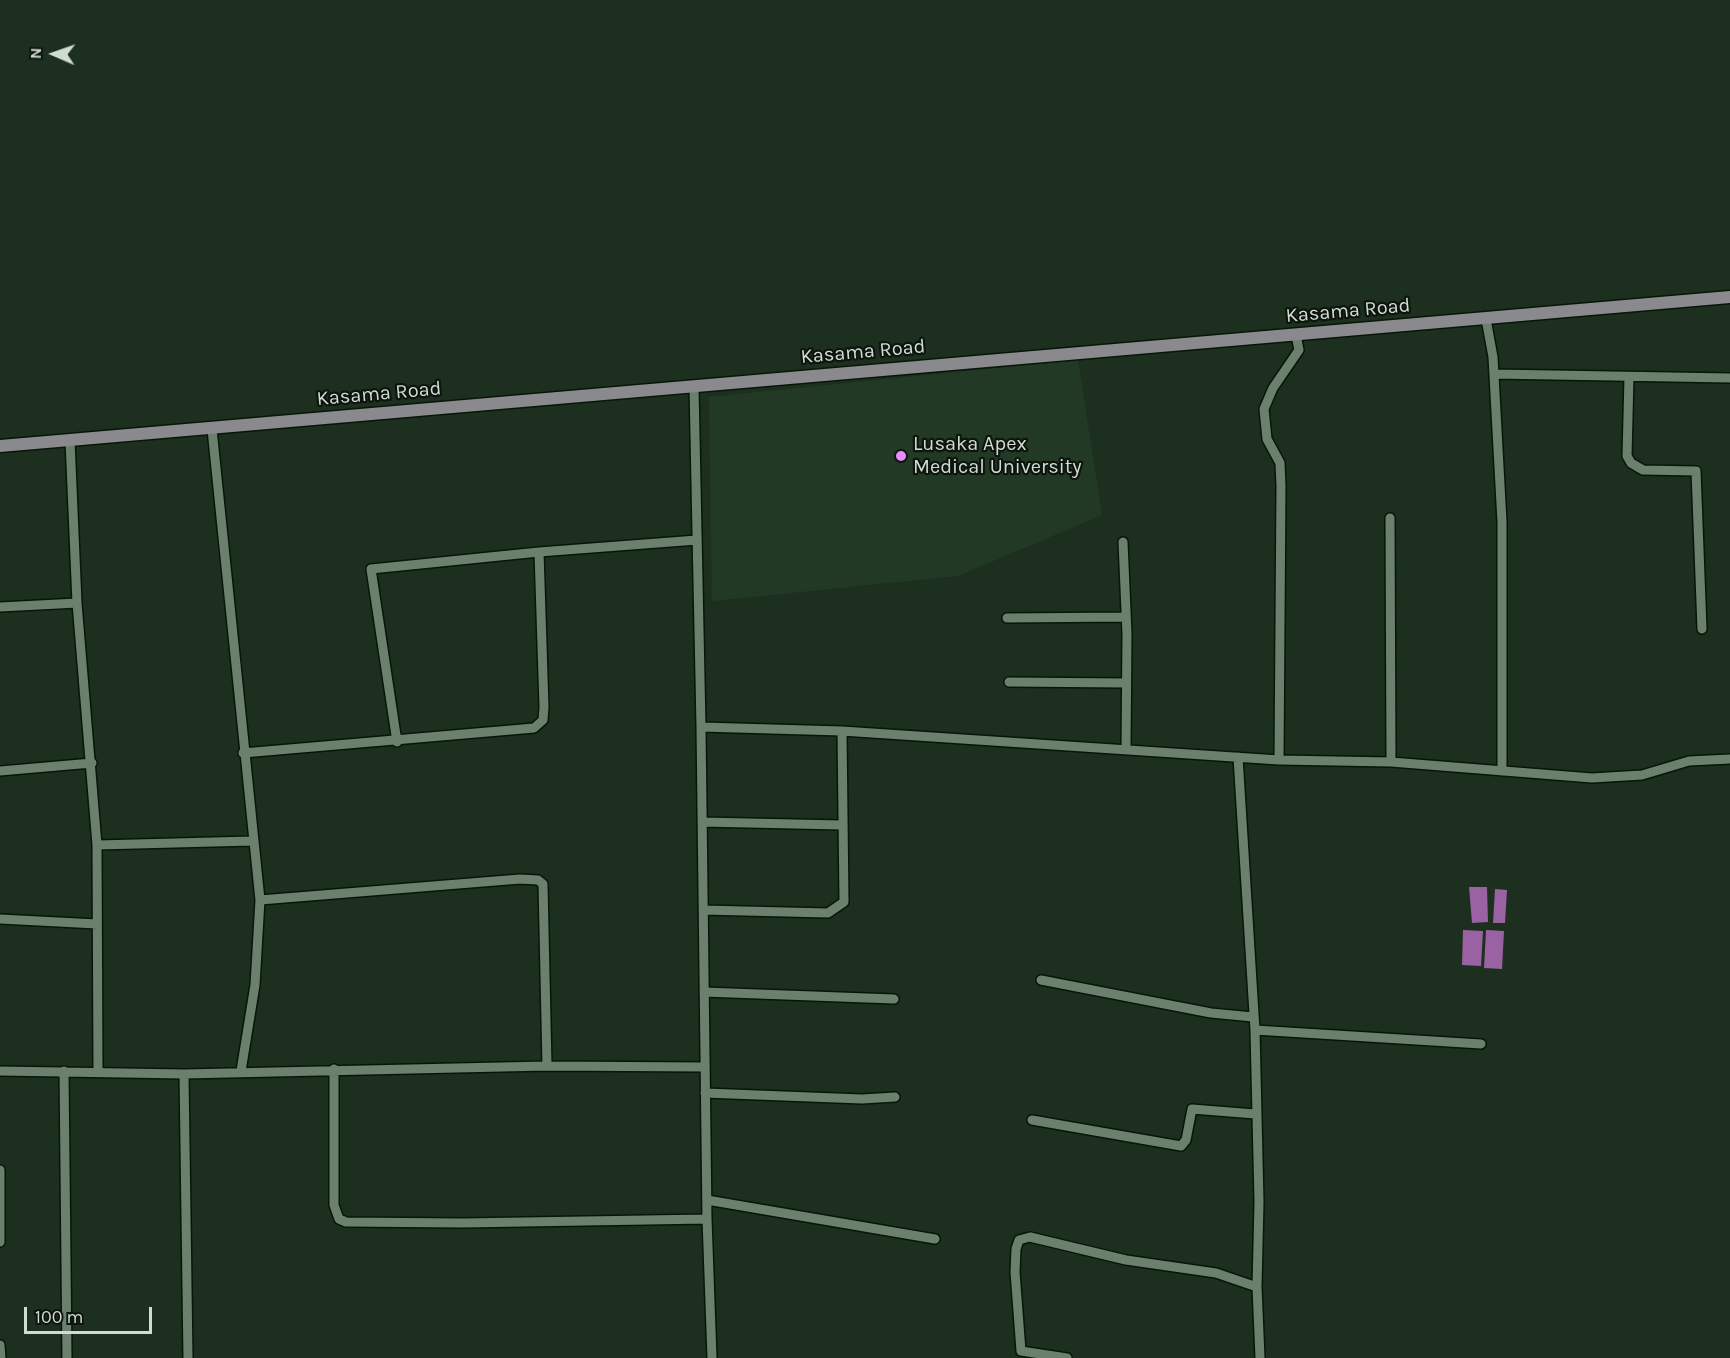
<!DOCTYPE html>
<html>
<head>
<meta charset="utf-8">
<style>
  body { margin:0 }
  #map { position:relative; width:1730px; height:1358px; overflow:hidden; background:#1d301f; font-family:Karla,sans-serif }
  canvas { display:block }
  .north { position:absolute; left:24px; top:24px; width:60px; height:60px; -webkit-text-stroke:4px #0d150e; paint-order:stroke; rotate:272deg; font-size:16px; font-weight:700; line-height:24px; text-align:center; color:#d0dcd1 }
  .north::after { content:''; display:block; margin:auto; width:21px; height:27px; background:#d0dcd1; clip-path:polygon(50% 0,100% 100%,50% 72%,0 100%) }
  .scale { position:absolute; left:24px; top:1307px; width:128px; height:27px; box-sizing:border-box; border:3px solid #d0dcd1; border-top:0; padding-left:8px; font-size:18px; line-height:21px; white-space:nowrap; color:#d0dcd1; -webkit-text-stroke:4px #0d150e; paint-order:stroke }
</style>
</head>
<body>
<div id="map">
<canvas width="1730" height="1358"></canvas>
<div class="north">N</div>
<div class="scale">100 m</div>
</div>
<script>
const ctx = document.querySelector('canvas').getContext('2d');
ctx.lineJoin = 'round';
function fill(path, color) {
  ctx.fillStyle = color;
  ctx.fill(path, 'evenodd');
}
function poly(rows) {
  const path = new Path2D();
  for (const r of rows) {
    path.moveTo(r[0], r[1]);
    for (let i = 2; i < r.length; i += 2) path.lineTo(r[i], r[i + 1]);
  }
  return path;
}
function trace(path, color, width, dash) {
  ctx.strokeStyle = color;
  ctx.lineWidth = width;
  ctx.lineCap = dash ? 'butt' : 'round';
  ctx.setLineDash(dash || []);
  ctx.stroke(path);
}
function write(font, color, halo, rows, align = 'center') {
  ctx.font = font + ' Karla,sans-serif';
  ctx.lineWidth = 4.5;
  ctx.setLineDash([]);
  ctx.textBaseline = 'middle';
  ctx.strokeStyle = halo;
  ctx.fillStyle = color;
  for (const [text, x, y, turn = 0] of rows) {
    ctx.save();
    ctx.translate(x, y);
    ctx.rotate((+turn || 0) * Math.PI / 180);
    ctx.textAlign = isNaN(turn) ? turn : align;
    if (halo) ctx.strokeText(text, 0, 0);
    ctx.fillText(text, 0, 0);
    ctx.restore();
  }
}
fill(poly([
  [1078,360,1102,515,958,576,712,601,709,397]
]), '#223a25');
fill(poly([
  [1469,887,1487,887,1488,922,1472,923],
  [1495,889,1507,890,1505,923,1493,923],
  [1463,930,1483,931,1481,966,1462,965],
  [1486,930,1504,931,1502,969,1484,968]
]), '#9a62a2');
const street = poly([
  [1486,319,1493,357,1502,522,1502,771],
  [1494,374,1730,378],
  [1629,377,1627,456,1631,463,1643,470,1696,471,1702,629],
  [694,387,701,727,707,1219,712,1358],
  [212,429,260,900,255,985,241,1071],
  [70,441,77,603,97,845,98,1072],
  [1390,518,1391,762],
  [1123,542,1127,634,1126,749],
  [0,607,77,603],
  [1007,618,1125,617],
  [1009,682,1125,683],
  [701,727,842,731,1279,760,1391,762,1592,778,1642,775,1689,761,1730,759],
  [397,742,371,569,539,552,697,540],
  [243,753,534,728,543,720,544,707,539,552],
  [1238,757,1255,1030,1259,1202,1257,1287,1260,1358],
  [1279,760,1281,486,1280,463,1267,439,1264,409,1273,388,1299,350,1296,335],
  [0,771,92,763],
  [702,822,841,825],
  [97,845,252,841],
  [260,900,520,879,538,880,543,884,547,1066],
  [703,910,828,913,844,902,842,731],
  [0,919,97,924],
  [1041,980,1211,1013,1253,1017],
  [704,992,894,999],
  [1255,1030,1481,1044],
  [334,1069,334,1205,339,1219,346,1222,463,1223,707,1219],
  [0,1071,184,1074,547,1066,704,1067],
  [64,1071,67,1358],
  [184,1074,188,1358],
  [705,1093,862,1099,895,1097],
  [1032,1120,1181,1146,1186,1140,1192,1109,1255,1114],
  [0,1170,0,1242],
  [707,1200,935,1239],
  [0,1345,1,1358],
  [1067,1358,1021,1351,1015,1272,1016,1249,1019,1240,1030,1237,1126,1260,1216,1273,1257,1287]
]);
const secondary = poly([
  [0,446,1730,297]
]);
trace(street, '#061708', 12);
trace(secondary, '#061708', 15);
trace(street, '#6b816d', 9);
trace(secondary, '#8a898e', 12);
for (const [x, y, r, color] of [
  [901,456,6,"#ec8cfa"]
]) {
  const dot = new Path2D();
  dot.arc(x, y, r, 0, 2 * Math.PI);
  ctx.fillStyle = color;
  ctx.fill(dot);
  trace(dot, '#0d150e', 2);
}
write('20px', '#d0dcd1', '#0d150e', [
  ["Kasama Road",1348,311,-5],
  ["Kasama Road",863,352,-5],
  ["Kasama Road",379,394,-5]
]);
write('20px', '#d0dcd1', '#0d150e', [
  ["Lusaka Apex",913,444],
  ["Medical University",913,467]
], 'left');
</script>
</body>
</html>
